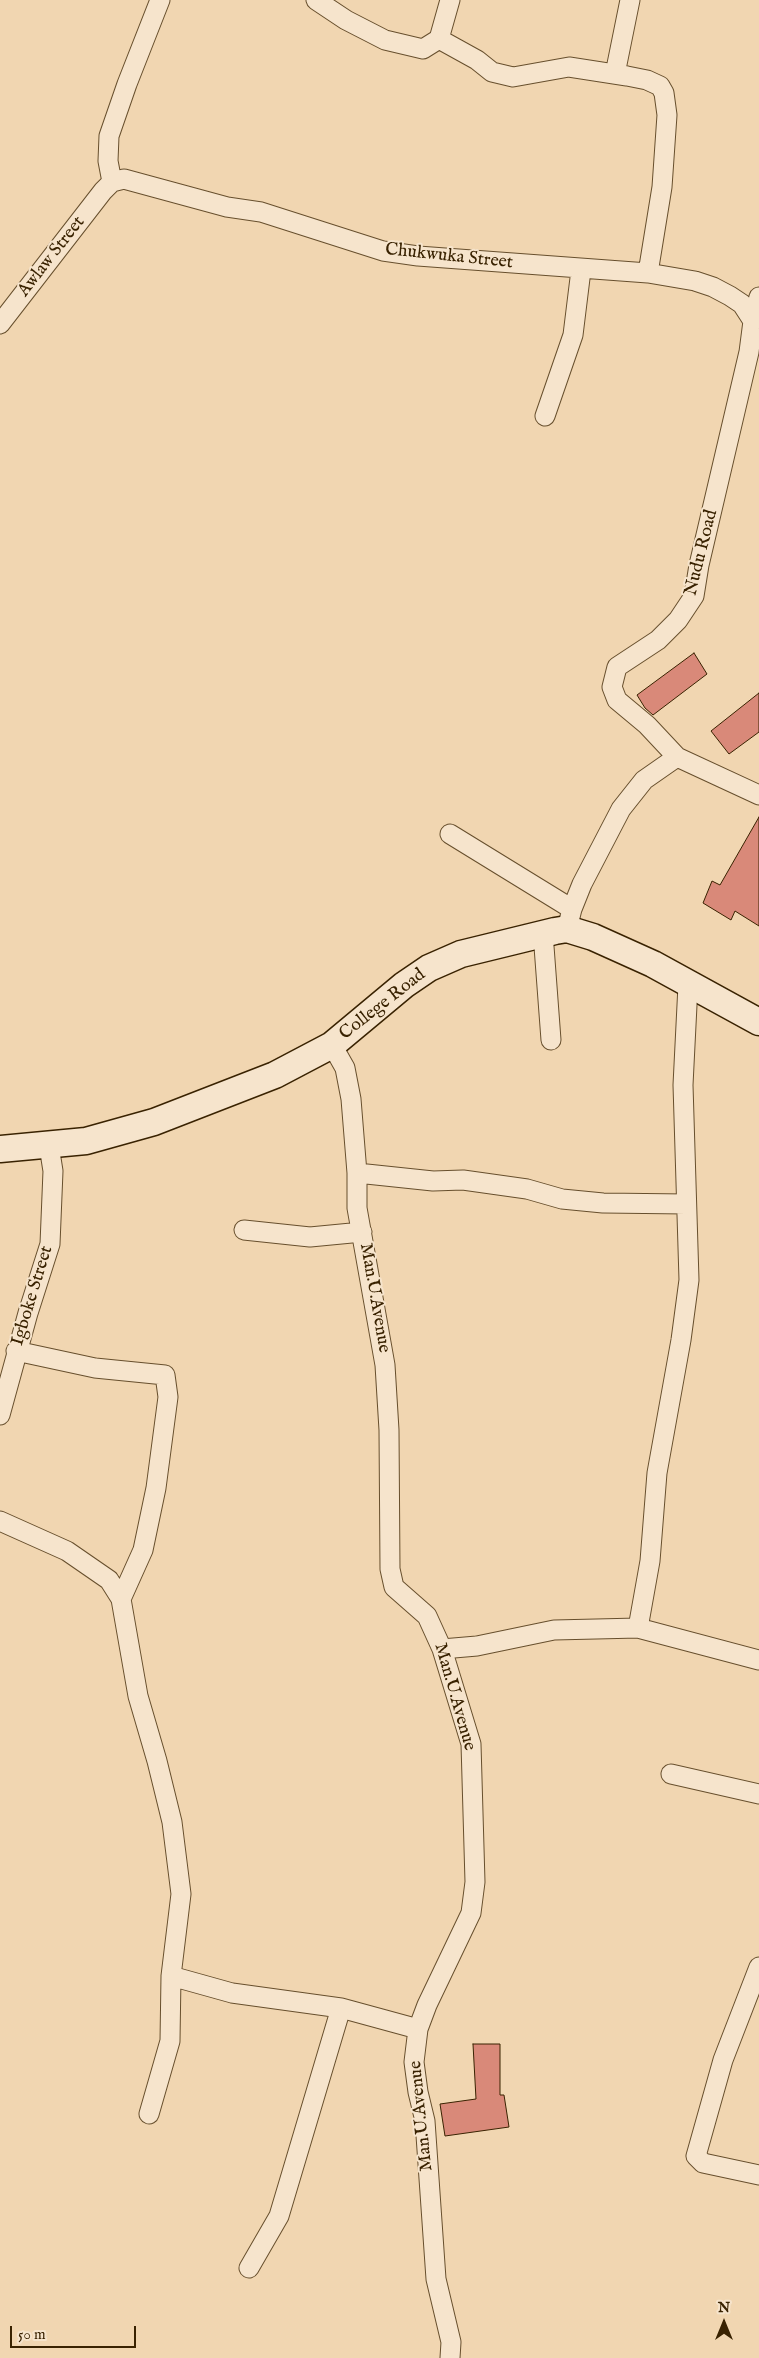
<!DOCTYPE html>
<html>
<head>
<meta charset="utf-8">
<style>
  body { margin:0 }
  #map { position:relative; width:759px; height:2358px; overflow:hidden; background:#f1d6b1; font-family:"IM FELL English",serif }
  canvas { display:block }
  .north { position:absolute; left:699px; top:2298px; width:50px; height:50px; -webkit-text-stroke:4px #f6e4cc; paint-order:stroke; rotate:0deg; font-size:14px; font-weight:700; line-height:20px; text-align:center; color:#392201 }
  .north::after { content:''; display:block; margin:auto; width:18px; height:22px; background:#392201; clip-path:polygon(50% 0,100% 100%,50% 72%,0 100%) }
  .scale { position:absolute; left:10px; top:2326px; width:126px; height:22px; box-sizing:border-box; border:2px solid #392201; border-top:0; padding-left:6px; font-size:15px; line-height:18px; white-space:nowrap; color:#392201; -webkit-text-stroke:4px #f6e4cc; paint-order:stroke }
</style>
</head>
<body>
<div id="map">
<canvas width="759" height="2358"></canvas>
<div class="north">N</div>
<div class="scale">50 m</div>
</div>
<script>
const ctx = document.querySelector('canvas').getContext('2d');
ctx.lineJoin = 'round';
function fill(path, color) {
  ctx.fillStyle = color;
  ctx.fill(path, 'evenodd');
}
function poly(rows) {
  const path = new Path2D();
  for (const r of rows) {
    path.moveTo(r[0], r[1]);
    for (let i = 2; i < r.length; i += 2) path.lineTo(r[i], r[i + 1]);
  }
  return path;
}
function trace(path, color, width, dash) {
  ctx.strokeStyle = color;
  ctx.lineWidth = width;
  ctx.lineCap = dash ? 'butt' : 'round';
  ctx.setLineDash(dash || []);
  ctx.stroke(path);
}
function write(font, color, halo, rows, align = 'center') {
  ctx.font = font + ' "IM FELL English",serif';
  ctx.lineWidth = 4;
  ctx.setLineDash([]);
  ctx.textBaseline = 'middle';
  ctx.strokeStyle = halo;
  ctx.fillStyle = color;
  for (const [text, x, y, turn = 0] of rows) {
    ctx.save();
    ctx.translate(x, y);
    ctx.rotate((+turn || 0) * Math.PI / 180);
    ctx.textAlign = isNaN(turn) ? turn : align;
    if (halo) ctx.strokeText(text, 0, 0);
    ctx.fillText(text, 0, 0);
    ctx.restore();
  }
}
const building = poly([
  [694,653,707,674,653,715,645,708,637,695,694,653],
  [759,693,759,732,729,754,711,731,759,693],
  [759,817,759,926,735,911,731,920,703,903,712,881,720,885,759,817],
  [473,2044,500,2044,500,2095,504,2095,509,2127,445,2136,440,2104,476,2099,473,2044]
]);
fill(building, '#d98979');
trace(building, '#392201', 1);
const street = poly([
  [316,0,346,20,385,40,423,49,439,39,450,0],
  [439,39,477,60,492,72,513,77,569,67,627,76,647,80,660,86,664,93,667,115,662,187,648,273],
  [615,74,630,0],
  [112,182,108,161,109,136,127,84,160,0],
  [753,321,759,297],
  [0,324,103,191,112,182,124,179,227,207,261,212,383,251,418,256,648,273,695,281,713,287,730,296,742,304,753,321,749,352,699,565,694,596,678,620,658,640,617,667,612,687,617,700,647,725,677,757,759,795],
  [545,416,573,335,581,270],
  [450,834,572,909],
  [567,929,572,909,582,884,621,809,644,780,677,757],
  [543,933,551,1040],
  [332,1045,345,1068,351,1099,357,1173,357,1208,385,1365,389,1430,390,1569,394,1587,427,1616,442,1649,471,1744,475,1882,471,1913,427,2005,418,2029,414,2062,418,2092,425,2121,436,2279,451,2342,450,2358],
  [357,1173,433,1181,463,1180,527,1189,562,1199,603,1203,686,1204],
  [244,1230,310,1237,362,1232],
  [16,1351,95,1368,165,1375,168,1397,156,1488,143,1550,121,1599],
  [0,1415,28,1313,50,1244,53,1171,49,1146],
  [0,1521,67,1551,109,1580,121,1599,138,1696,157,1761,172,1822,181,1894,171,1976,170,2041,149,2114],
  [638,1628,650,1561,657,1473,681,1340,689,1280,683,1085,688,985],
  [442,1649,477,1646,554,1630,638,1628,759,1660],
  [671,1774,759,1794],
  [759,1967,723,2060,696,2156,703,2163,759,2175],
  [171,1976,232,1993,341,2008,418,2029],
  [249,2268,279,2216,341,2008]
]);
const secondary = poly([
  [0,1149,86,1141,154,1122,275,1075,332,1045,404,985,429,968,461,954,555,931,567,929,593,937,653,964,759,1022]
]);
trace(street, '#674f2d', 21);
trace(secondary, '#392201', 29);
trace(street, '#f6e4cc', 19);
trace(secondary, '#f6e4cc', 26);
write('18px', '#392201', '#f6e4cc', [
  ["Awlaw Street",52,257,-52],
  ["Chukwuka Street",449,257,6],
  ["Nudu Road",702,553,-76],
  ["College Road",383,1005,-38],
  ["Igboke Street",33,1296,-73],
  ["Man.U.Avenue",374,1298,80],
  ["Man.U.Avenue",454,1697,74],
  ["Man.U.Avenue",422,2116,-96]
]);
</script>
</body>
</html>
